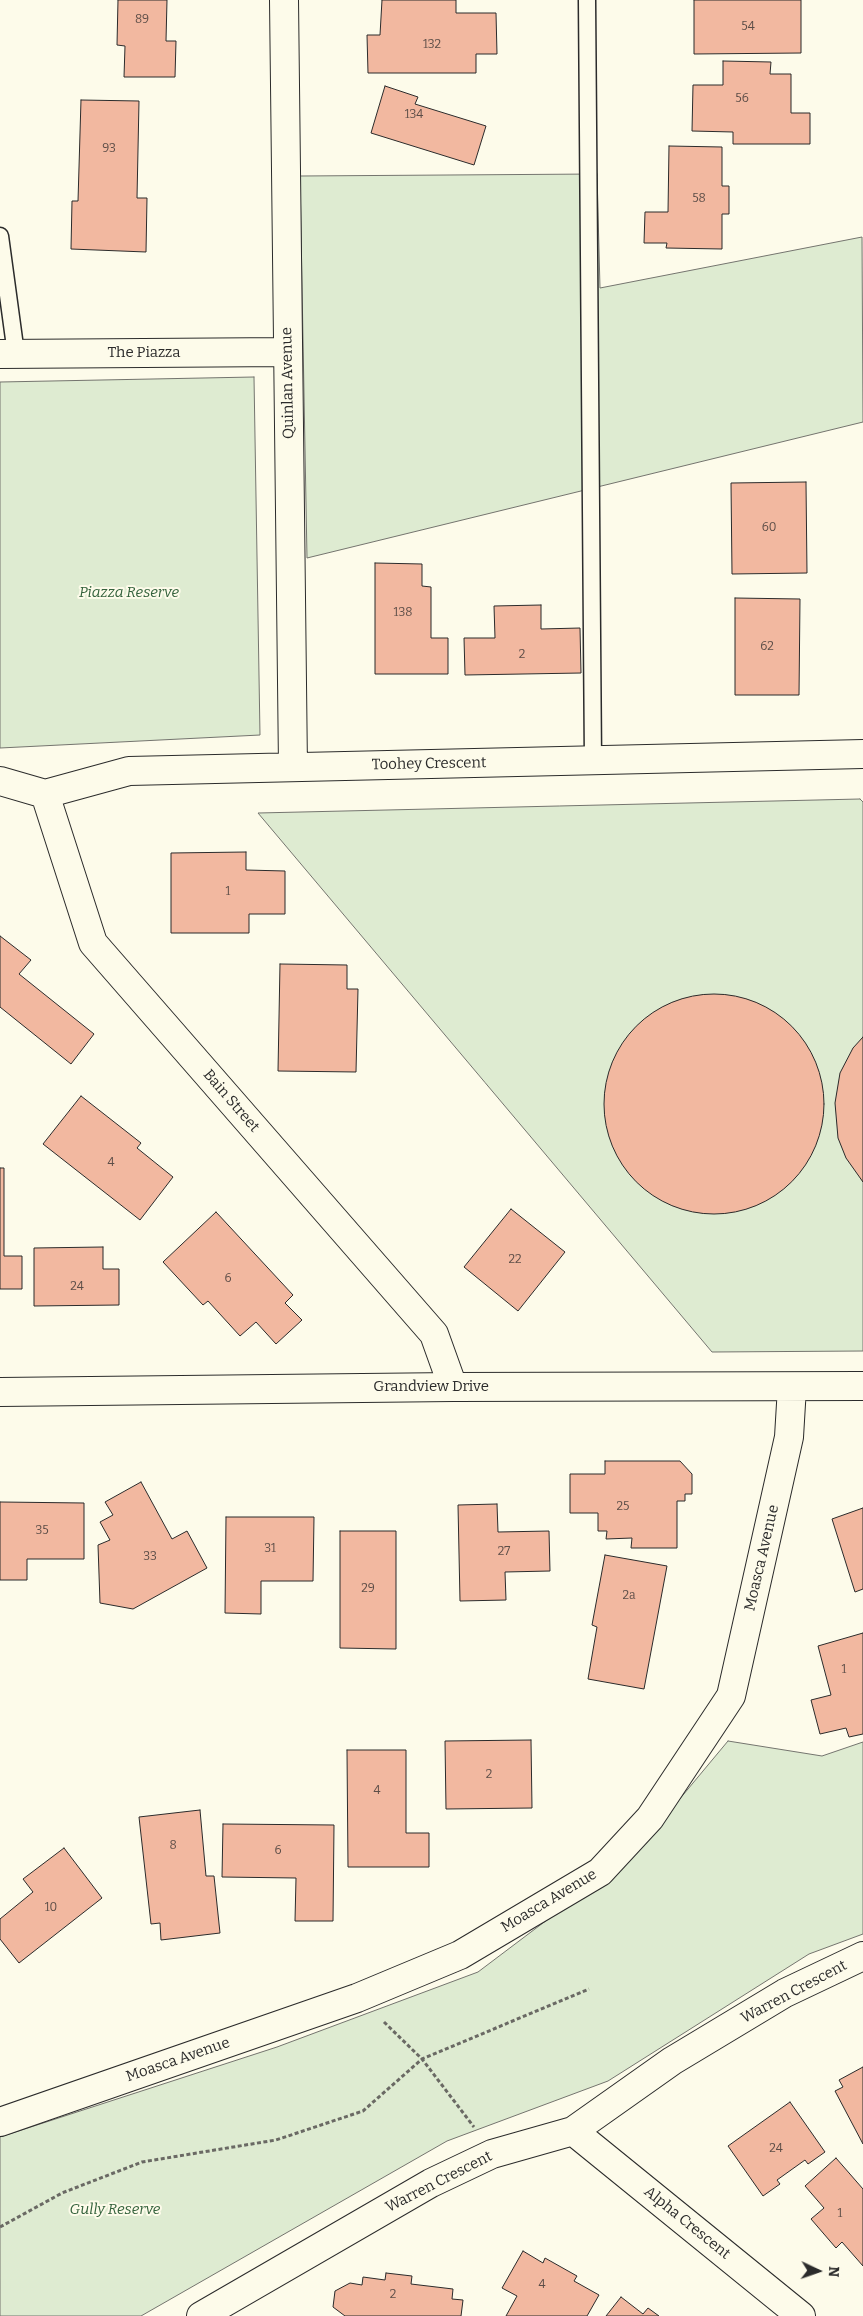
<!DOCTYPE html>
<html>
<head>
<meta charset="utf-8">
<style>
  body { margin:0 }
  #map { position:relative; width:863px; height:2316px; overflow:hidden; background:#fdfbea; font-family:Bitter,serif }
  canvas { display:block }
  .north { position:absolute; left:793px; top:2246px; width:50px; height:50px; -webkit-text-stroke:4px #fdfbea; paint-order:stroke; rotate:93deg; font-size:14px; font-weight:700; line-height:20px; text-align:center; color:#2b2b2b }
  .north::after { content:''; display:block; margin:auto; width:18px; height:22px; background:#2b2b2b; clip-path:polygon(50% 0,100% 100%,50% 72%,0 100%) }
</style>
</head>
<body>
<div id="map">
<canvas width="863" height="2316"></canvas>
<div class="north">N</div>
</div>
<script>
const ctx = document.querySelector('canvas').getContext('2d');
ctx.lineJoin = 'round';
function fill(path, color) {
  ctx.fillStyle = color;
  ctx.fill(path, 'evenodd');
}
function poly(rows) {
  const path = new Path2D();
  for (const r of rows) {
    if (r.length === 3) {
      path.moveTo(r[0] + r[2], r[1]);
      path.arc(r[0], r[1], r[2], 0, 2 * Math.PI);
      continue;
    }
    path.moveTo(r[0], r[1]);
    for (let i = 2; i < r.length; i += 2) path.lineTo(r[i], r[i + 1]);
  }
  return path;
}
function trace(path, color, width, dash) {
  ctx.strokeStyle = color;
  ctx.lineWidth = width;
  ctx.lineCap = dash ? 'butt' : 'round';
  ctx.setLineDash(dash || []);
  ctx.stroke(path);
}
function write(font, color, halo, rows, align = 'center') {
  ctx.font = font + ' Bitter,serif';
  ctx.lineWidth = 4;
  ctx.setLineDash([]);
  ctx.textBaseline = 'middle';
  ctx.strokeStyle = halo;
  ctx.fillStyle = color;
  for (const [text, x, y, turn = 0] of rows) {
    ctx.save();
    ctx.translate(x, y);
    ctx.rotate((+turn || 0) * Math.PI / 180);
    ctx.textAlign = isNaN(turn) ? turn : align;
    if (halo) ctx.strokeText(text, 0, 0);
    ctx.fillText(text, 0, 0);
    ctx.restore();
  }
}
const green = poly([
  [597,174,600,288,862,237,863,422,307,558,300,176,597,174],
  [254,377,260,735,0,748,0,382,254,377],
  [860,799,863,802,863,1351,712,1352,258,813,860,799],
  [728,1741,822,1756,863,1742,863,1934,809,1954,608,2081,447,2141,141,2316,0,2316,0,2137,277,2047,478,1972,633,1855,728,1741]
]);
fill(green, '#deebd1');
trace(green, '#74746e', 1);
const building = poly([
  [118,0,167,0,166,41,176,41,175,77,124,77,125,46,117,45,118,0],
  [382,0,456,0,456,13,496,13,497,54,476,54,476,73,368,73,367,35,380,35,382,0],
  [694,0,801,0,801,53,694,54,694,0],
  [723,61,771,62,770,74,791,74,791,113,810,113,810,144,733,144,733,132,692,131,693,85,723,85,723,61],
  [385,86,418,97,415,104,486,126,474,165,371,133,385,86],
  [81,100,139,101,137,198,147,198,146,252,71,249,72,201,78,201,81,100],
  [669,146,722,147,722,186,729,186,729,214,722,214,722,249,666,248,667,243,644,243,645,212,668,212,669,146],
  [806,482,807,573,732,574,731,483,806,482],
  [375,563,422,564,422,586,431,587,431,638,448,638,448,674,375,674,375,563],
  [735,598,800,599,799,695,735,695,735,598],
  [541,605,541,629,580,628,581,673,465,675,464,638,495,638,494,606,541,605],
  [246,852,246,870,285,871,285,914,249,914,249,933,171,933,171,853,246,852],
  [0,936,31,960,19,974,94,1034,71,1064,0,1007,0,936],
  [280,964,347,965,347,989,358,989,356,1072,278,1071,280,964],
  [714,1104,110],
  [863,1037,863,1182,846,1158,838,1138,835,1103,840,1073,853,1048,863,1037],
  [81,1096,141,1143,137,1148,173,1177,140,1220,43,1144,81,1096],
  [0,1168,4,1168,4,1256,22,1256,22,1289,0,1289,0,1168],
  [511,1209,565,1252,518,1311,464,1267,511,1209],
  [216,1212,293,1295,285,1303,302,1320,276,1344,256,1322,240,1336,208,1301,203,1305,163,1262,216,1212],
  [103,1247,103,1269,119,1269,119,1305,34,1306,34,1248,103,1247],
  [605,1461,680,1461,692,1474,692,1494,685,1494,685,1501,677,1501,677,1548,631,1548,632,1538,606,1539,607,1531,598,1531,598,1513,570,1513,570,1474,605,1474,605,1461],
  [141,1482,172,1539,187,1531,207,1568,133,1609,100,1603,98,1545,110,1540,100,1522,113,1515,105,1502,141,1482],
  [0,1502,84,1503,84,1559,27,1559,27,1580,0,1580,0,1502],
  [497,1504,498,1532,549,1531,550,1571,505,1572,506,1600,460,1601,458,1505,497,1504],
  [863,1508,863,1589,855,1592,832,1519,863,1508],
  [226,1517,314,1517,313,1581,261,1581,261,1614,225,1613,226,1517],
  [340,1531,396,1531,396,1649,340,1648,340,1531],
  [605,1555,667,1566,644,1689,588,1679,597,1627,592,1625,605,1555],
  [863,1633,863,1734,849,1737,846,1728,820,1734,811,1700,831,1695,818,1646,863,1633],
  [531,1740,532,1808,446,1809,445,1741,531,1740],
  [347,1750,406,1750,406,1833,429,1833,429,1867,348,1867,347,1750],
  [200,1810,206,1876,214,1876,220,1933,161,1940,160,1923,151,1924,139,1817,200,1810],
  [223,1824,334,1825,333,1921,295,1921,296,1878,222,1877,223,1824],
  [64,1848,102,1898,19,1963,0,1939,0,1919,33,1892,23,1879,64,1848],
  [863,2067,863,2144,835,2091,843,2087,839,2080,863,2067],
  [790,2102,825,2152,808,2164,805,2160,777,2180,780,2184,763,2196,728,2146,790,2102],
  [836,2158,863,2189,863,2266,842,2242,836,2248,811,2219,824,2208,805,2186,836,2158],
  [523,2251,543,2263,545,2258,577,2276,574,2281,599,2295,587,2316,506,2316,517,2296,502,2288,523,2251],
  [386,2273,412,2276,411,2284,453,2289,452,2299,463,2300,461,2316,345,2316,333,2307,335,2291,350,2283,362,2285,363,2277,385,2280,386,2273],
  [621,2297,643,2314,648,2308,659,2316,606,2316,621,2297]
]);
fill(building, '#f2b8a0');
trace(building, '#2b2b2b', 1);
const lane = poly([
  [587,0,593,761],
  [0,236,16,354]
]);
const street = poly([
  [284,0,293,767],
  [0,354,287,352],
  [0,781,45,794,129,771,863,754],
  [45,794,93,943,434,1334,453,1387],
  [0,1392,453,1387,863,1386],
  [0,2122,357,1998,460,1955,600,1872,650,1818,731,1696,789,1437,792,1387],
  [573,2131,801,2316],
  [201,2316,431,2183,492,2154,573,2131,672,2061,785,1993,863,1956]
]);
trace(lane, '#2b2b2b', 19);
trace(street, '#2b2b2b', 30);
trace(poly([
  [384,2022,422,2059,474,2127],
  [0,2227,62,2193,142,2162,276,2140,363,2111,422,2059,589,1989]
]), '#6a6964', 3, [4, 2.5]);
trace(lane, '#fdfbea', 16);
trace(street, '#fdfbea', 28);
write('12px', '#5d4e48', null, [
  ["89",142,20],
  ["54",748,27],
  ["132",432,45],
  ["56",742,99],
  ["134",414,115],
  ["93",109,149],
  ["58",699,199],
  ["60",769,528],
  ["138",403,613],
  ["62",767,647],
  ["2",522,655],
  ["1",228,892],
  ["4",111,1163],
  ["22",515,1260],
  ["6",228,1279],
  ["24",77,1287],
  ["25",623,1507],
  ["35",42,1531],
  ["31",270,1549],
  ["27",504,1552],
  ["33",150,1557],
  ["29",368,1589],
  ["2a",629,1596],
  ["1",844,1670],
  ["2",489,1775],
  ["4",377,1791],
  ["8",173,1846],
  ["6",278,1851],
  ["10",51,1908],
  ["24",776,2149],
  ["1",840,2214],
  ["4",542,2285],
  ["2",393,2295]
]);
write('15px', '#2b2b2b', '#fdfbea', [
  ["The Piazza",144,353],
  ["Quinlan Avenue",288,383,-91],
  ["Toohey Crescent",429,764,-1],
  ["Bain Street",231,1101,49],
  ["Grandview Drive",431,1387],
  ["Moasca Avenue",762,1558,-77],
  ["Moasca Avenue",549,1901,-31],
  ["Warren Crescent",794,1992,-28],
  ["Moasca Avenue",178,2060,-19],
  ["Warren Crescent",439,2182,-27],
  ["Alpha Crescent",687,2223,39]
]);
write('italic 15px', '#34623c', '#fdfbea', [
  ["Piazza Reserve",129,593],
  ["Gully Reserve",115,2210]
]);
</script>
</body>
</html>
